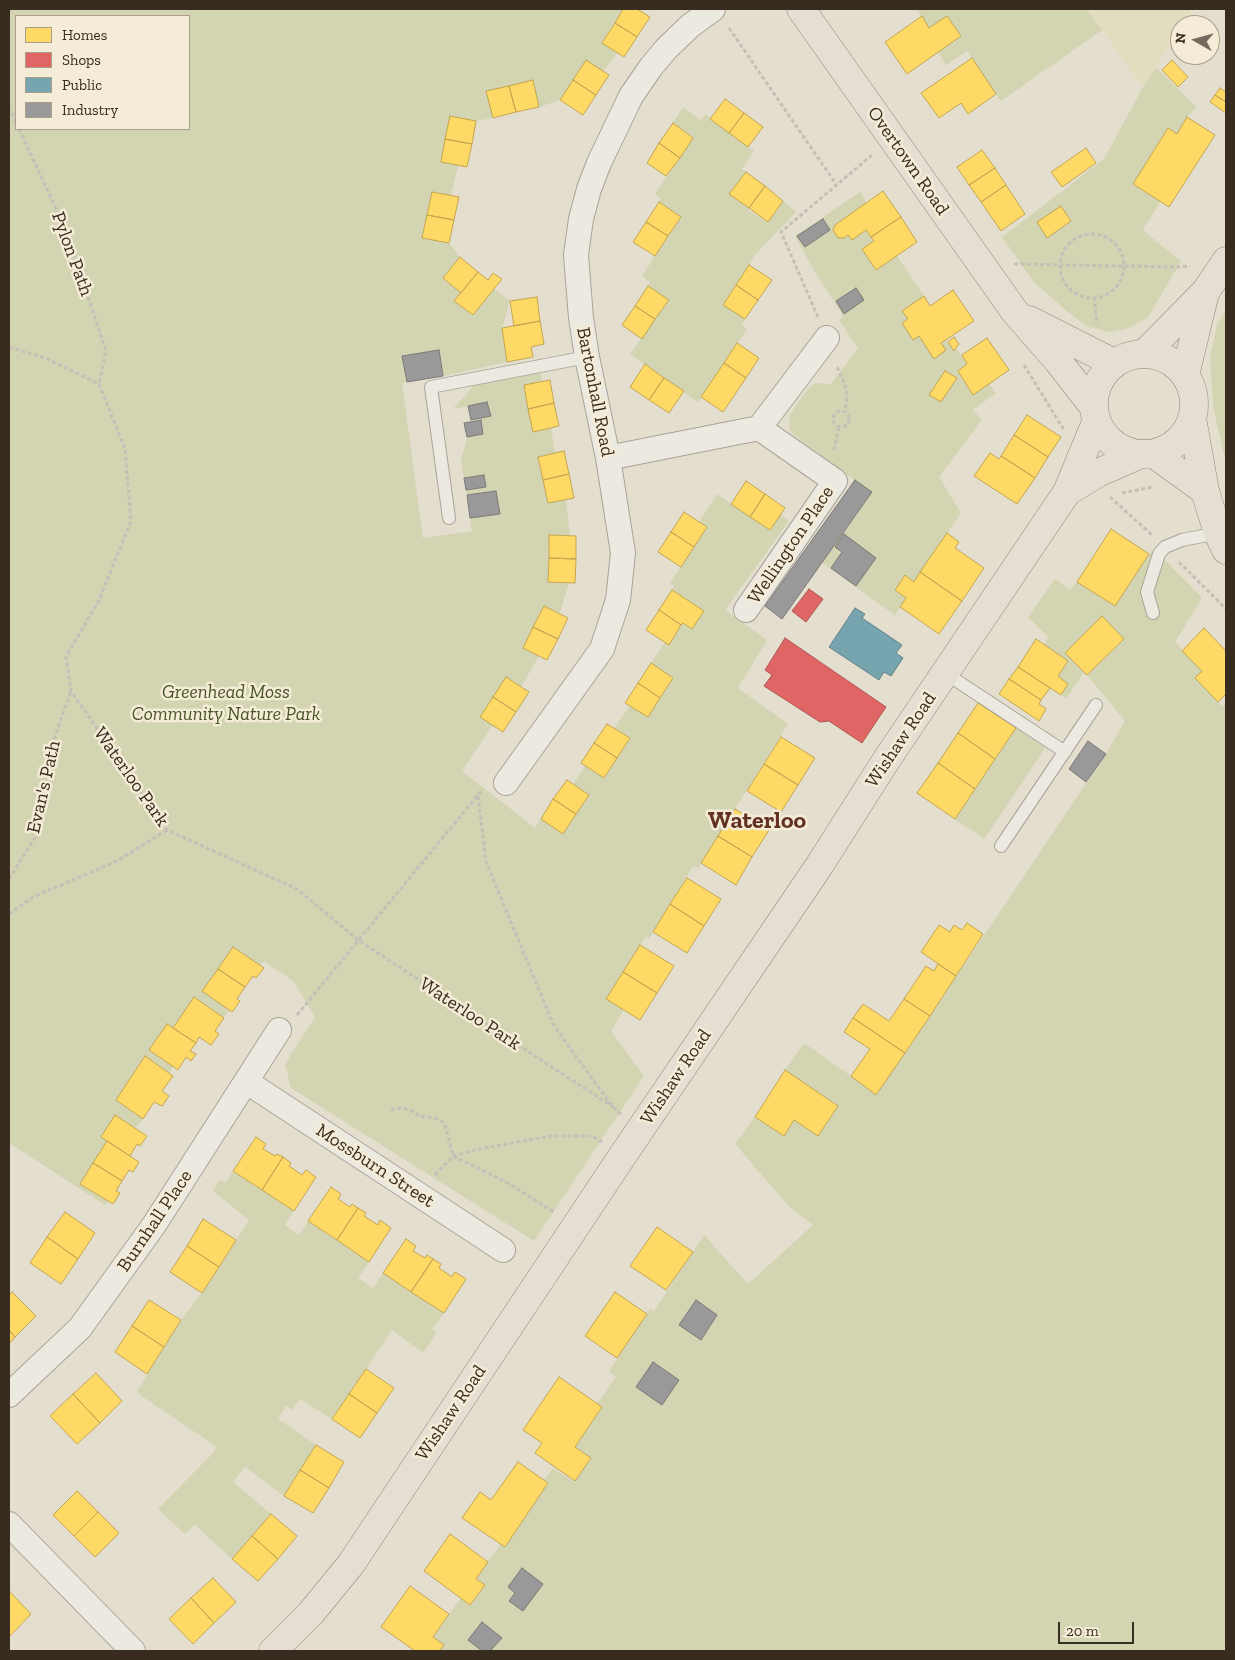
<!DOCTYPE html>
<html>
<head>
<meta charset="utf-8">
<style>
  body { margin:0 }
  #map { position:relative; width:1235px; height:1660px; overflow:hidden; background:#e4decf; font-family:"Zilla Slab",serif }
  canvas { display:block }
  .frame { position:absolute; inset:0; border:10px solid #382c20; pointer-events:none }
  .legend { position:absolute; left:15px; top:15px; width:175px; height:115px; box-sizing:border-box; background:#f4ecd6; border:1px solid #a99f8d; margin:0; padding:6px 9px; list-style:none; font-size:15px; color:#382c20 }
  .legend li { display:flex; align-items:center; gap:10px; height:25px }
  .legend b { width:25px; border:1px solid #a99f8d }
  .north { position:absolute; left:1170px; top:15px; width:50px; height:50px; box-sizing:border-box; background:#f4ecd6; border:1px solid #a99f8d; border-radius:50%; rotate:277deg; font-size:14px; font-weight:700; line-height:20px; text-align:center; color:#382c20 }
  .north::after { content:''; display:block; margin:auto; width:18px; height:22px; background:#746a5d; clip-path:polygon(50% 0,100% 100%,50% 72%,0 100%) }
  .scale { position:absolute; left:1058px; top:1622px; width:76px; height:22px; box-sizing:border-box; border:2px solid #382c20; border-top:0; padding-left:6px; font-size:15px; line-height:18px; white-space:nowrap; color:#382c20; -webkit-text-stroke:4px #f4ecd6; paint-order:stroke }
</style>
</head>
<body>
<div id="map">
<canvas width="1235" height="1660"></canvas>
<div class="frame"></div>
<ul class="legend">
<li><b style="height:14px;background:#ffd966"></b>Homes</li>
<li><b style="height:14px;background:#e06666"></b>Shops</li>
<li><b style="height:14px;background:#76a5af"></b>Public</li>
<li><b style="height:14px;background:#999"></b>Industry</li>
</ul>
<div class="north">N</div>
<div class="scale">20 m</div>
</div>
<script>
const ctx = document.querySelector('canvas').getContext('2d');
ctx.lineJoin = 'round';
function fill(path, color) {
  ctx.fillStyle = color;
  ctx.fill(path, 'evenodd');
}
function poly(rows) {
  const path = new Path2D();
  for (const r of rows) {
    if (r.length === 3) {
      path.moveTo(r[0] + r[2], r[1]);
      path.arc(r[0], r[1], r[2], 0, 2 * Math.PI);
      continue;
    }
    path.moveTo(r[0], r[1]);
    for (let i = 2; i < r.length; i += 2) path.lineTo(r[i], r[i + 1]);
  }
  return path;
}
function trace(path, color, width, dash) {
  ctx.strokeStyle = color;
  ctx.lineWidth = width;
  ctx.lineCap = dash ? 'butt' : 'round';
  ctx.setLineDash(dash || []);
  ctx.stroke(path);
}
function write(font, color, halo, rows, align = 'center') {
  ctx.font = font + ' "Zilla Slab",serif';
  ctx.lineWidth = 5;
  ctx.setLineDash([]);
  ctx.textBaseline = 'middle';
  ctx.strokeStyle = halo;
  ctx.fillStyle = color;
  for (const [text, x, y, turn = 0] of rows) {
    ctx.save();
    ctx.translate(x, y);
    ctx.rotate((+turn || 0) * Math.PI / 180);
    ctx.textAlign = isNaN(turn) ? turn : align;
    if (halo) ctx.strokeText(text, 0, 0);
    ctx.fillText(text, 0, 0);
    ctx.restore();
  }
}
fill(poly([
  [1086,9,1194,9,1184,25,1180,25,1180,31,1143,87]
]), '#e3ddc0');
fill(poly([
  [9,9,623,9,602,42,617,53,603,71,560,100,539,107,533,81,493,118,476,121,450,116,441,162,458,166,451,196,432,192,422,237,449,243,460,257,443,278,461,293,455,301,472,315,494,289,510,301,502,328,507,362,443,376,439,350,402,356,407,382,402,383,423,538,472,531,470,518,500,514,496,491,467,495,466,490,486,487,484,475,464,478,461,460,467,437,483,434,480,419,491,416,487,402,453,409,476,383,540,371,542,382,524,386,533,432,551,428,555,453,538,457,548,503,566,499,570,536,549,535,548,582,569,583,560,613,544,606,523,648,539,656,521,687,506,677,493,725,462,771,535,828,541,819,563,834,589,795,573,784,585,766,604,778,630,739,614,728,630,706,648,717,673,678,651,663,665,642,669,644,683,623,704,611,672,590,674,586,670,583,707,527,699,522,717,494,769,530,780,514,789,521,725,610,767,640,738,688,788,724,701,863,698,868,693,866,649,939,646,937,640,945,606,999,624,1010,611,1031,644,1076,534,1241,291,1088,285,1064,315,1017,293,981,264,961,260,966,233,947,203,991,229,1010,224,1018,194,997,173,1028,167,1024,149,1050,173,1067,169,1073,145,1056,116,1100,143,1119,135,1128,115,1116,101,1136,107,1141,80,1184,108,1201,105,1205,9,1143],
  [16,16,189,16,189,129,16,129],
  [917,9,1086,9,1102,30,1001,101,967,51,946,65,938,52,961,36,947,16,929,28],
  [1156,68,1197,107,1187,117,1177,134,1168,128,1133,184,1161,201,1143,229,1145,232,1181,261,1148,317,1129,328,1110,332,1089,327,1069,313,1034,282,1002,237,1104,159,1143,87],
  [683,107,701,120,705,114,754,151,742,169,746,172,730,194,749,208,748,210,767,222,783,201,796,212,755,255,723,304,745,319,742,325,747,329,698,402,630,354,669,300,648,286,650,282,642,276,681,217,659,202,661,199,655,194,693,138,673,123],
  [860,192,867,203,835,225,833,230,838,238,844,238,848,235,866,230,874,241,862,249,876,270,897,256,924,296,908,319,934,358,946,350,941,343,946,340,954,350,956,348,967,364,958,371,973,394,989,384,996,393,973,410,982,420,939,477,961,513,914,582,905,576,895,590,906,598,895,615,822,563,871,492,794,435,790,430,789,421,791,413,807,390,815,383,831,384,858,348,839,320,843,316,812,267,795,236],
  [1226,311,1226,464,1213,406,1210,357,1217,325],
  [1154,549,1202,598,1175,642,1202,671,1195,678,1222,706,1226,703,1226,1651,439,1651,443,1645,433,1637,461,1598,470,1605,485,1585,476,1579,501,1544,505,1547,548,1483,544,1480,553,1468,574,1482,591,1458,575,1447,602,1408,597,1404,616,1377,609,1371,650,1309,654,1311,704,1235,748,1284,813,1225,790,1208,735,1144,755,1117,783,1136,794,1120,818,1136,838,1106,785,1070,804,1043,877,1094,1106,754,1125,721,1087,675,1124,639,1102,616,1065,652,1084,672,1066,699,1061,695,1068,684,1058,676,1068,661,1044,645,1048,637,1028,617,1055,579,1070,590,1077,582,1115,606,1149,554],
  [1016,728,1045,748,984,839,955,819],
  [233,1171,294,1211,285,1225,299,1235,308,1221,369,1262,358,1278,373,1288,383,1273,444,1313,432,1329,437,1332,423,1353,392,1330,332,1419,300,1399,292,1410,286,1406,278,1419,316,1445,284,1496,245,1467,233,1482,271,1514,232,1559,195,1525,185,1534,158,1509,213,1453,217,1447,143,1397,137,1392,181,1320,205,1289,249,1220,213,1191,220,1180,226,1183]
]), '#d2d4b2');
const homes = poly([
  [623,9,637,9,650,17,637,37,615,23,623,9],
  [922,16,929,28,947,16,961,36,907,74,885,42,922,16],
  [615,23,637,37,624,57,602,43,615,23],
  [972,58,996,94,968,114,961,103,939,118,921,93,972,58],
  [586,60,609,75,596,95,573,80,586,60],
  [1172,60,1188,77,1178,87,1162,70,1172,60],
  [533,80,539,107,516,112,509,86,533,80],
  [573,80,596,95,583,115,560,100,573,80],
  [509,86,516,112,493,118,486,91,509,86],
  [1220,88,1226,92,1226,102,1215,95,1220,88],
  [1215,95,1226,102,1226,113,1210,102,1215,95],
  [725,99,744,113,729,133,710,119,725,99],
  [744,113,763,127,748,147,729,133,744,113],
  [450,116,476,121,472,144,445,139,450,116],
  [1187,117,1215,135,1169,207,1133,184,1168,128,1177,134,1187,117],
  [673,123,693,138,680,158,659,143,673,123],
  [445,139,472,144,467,167,441,162,445,139],
  [659,143,680,158,666,176,647,163,659,143],
  [1086,148,1096,163,1062,187,1051,172,1086,148],
  [982,150,995,168,969,185,957,167,982,150],
  [995,168,1006,185,981,202,969,185,995,168],
  [746,172,765,186,749,208,729,194,746,172],
  [1006,185,1025,214,1001,231,981,202,1006,185],
  [765,186,783,201,768,222,749,208,765,186],
  [883,191,901,217,871,237,866,230,852,240,848,235,844,238,838,238,833,230,835,225,883,191],
  [432,192,459,197,454,220,427,215,432,192],
  [659,202,681,217,668,236,646,222,659,202],
  [1061,206,1071,221,1047,238,1037,222,1061,206],
  [427,215,454,220,449,243,422,238,427,215],
  [901,217,917,242,876,270,862,249,874,241,871,237,901,217],
  [646,222,668,236,655,256,633,242,646,222],
  [460,257,478,272,461,293,443,278,460,257],
  [749,265,772,280,758,300,736,285,749,265],
  [478,272,488,280,493,273,502,279,473,315,454,301,478,272],
  [736,285,758,300,745,319,723,305,736,285],
  [648,286,669,300,655,319,635,306,648,286],
  [953,290,974,321,941,343,946,350,934,359,919,336,913,340,902,323,908,319,902,311,924,296,930,306,953,290],
  [537,297,540,321,514,326,510,301,537,297],
  [635,306,655,319,642,339,622,325,635,306],
  [540,321,544,344,531,347,533,357,507,362,502,328,540,321],
  [954,337,959,344,954,351,948,342,954,337],
  [987,338,1009,370,973,395,958,371,967,364,962,355,987,338],
  [737,343,759,358,746,378,724,363,737,343],
  [724,363,746,378,723,412,701,397,724,363],
  [645,364,664,378,649,400,630,387,645,364],
  [945,371,957,378,941,402,929,395,945,371],
  [664,378,684,391,669,413,649,400,664,378],
  [550,380,554,403,528,409,524,385,550,380],
  [554,403,559,426,533,432,528,409,554,403],
  [1027,415,1061,437,1048,457,1014,435,1027,415],
  [1014,435,1048,457,1035,478,1001,456,1014,435],
  [564,451,569,474,543,480,538,457,564,451],
  [990,453,999,459,1001,456,1035,478,1017,504,974,476,990,453],
  [569,474,574,498,548,503,543,480,569,474],
  [746,481,765,494,750,517,731,504,746,481],
  [765,494,785,508,770,530,750,517,765,494],
  [684,512,707,527,694,547,671,532,684,512],
  [1111,529,1149,554,1115,606,1077,582,1111,529],
  [671,532,694,547,681,567,658,552,671,532],
  [947,533,959,542,955,548,984,568,962,601,920,572,947,533],
  [549,535,576,536,576,559,549,558,549,535],
  [549,558,576,559,575,583,548,582,549,558],
  [920,572,962,601,939,634,900,607,906,598,895,590,905,575,914,582,920,572],
  [672,590,704,611,692,629,683,623,681,625,659,610,672,590],
  [544,606,568,618,558,639,533,627,544,606],
  [659,610,681,625,669,645,646,630,659,610],
  [1102,616,1124,639,1087,675,1065,653,1102,616],
  [533,627,558,639,547,660,523,648,533,627],
  [1204,628,1226,651,1226,694,1218,702,1195,678,1202,671,1182,651,1204,628],
  [1036,639,1068,661,1058,676,1068,684,1061,695,1018,667,1036,639],
  [651,663,673,678,660,698,638,683,651,663],
  [1018,667,1050,688,1041,700,1009,679,1018,667],
  [506,677,529,692,516,712,493,697,506,677],
  [1009,679,1041,700,1039,704,1046,709,1039,721,999,694,1009,679],
  [638,683,660,698,648,717,625,703,638,683],
  [493,697,516,712,503,732,480,717,493,697],
  [978,703,1016,728,995,759,958,733,978,703],
  [607,724,630,738,617,758,594,743,607,724],
  [958,733,995,759,975,789,938,763,958,733],
  [781,737,815,758,798,785,764,764,781,737],
  [594,743,617,758,604,778,581,763,594,743],
  [938,763,975,789,955,819,917,793,938,763],
  [764,764,798,785,781,812,747,791,764,764],
  [567,780,589,795,576,814,553,799,567,780],
  [553,799,576,814,563,834,541,819,553,799],
  [735,809,769,830,752,857,718,836,735,809],
  [718,836,752,857,736,885,701,863,718,836],
  [687,878,721,899,704,926,670,904,687,878],
  [670,904,704,926,687,953,653,932,670,904],
  [967,923,983,934,956,976,921,952,939,925,950,932,954,925,962,930,967,923],
  [640,945,674,966,657,993,623,972,640,945],
  [233,947,264,968,256,978,253,976,245,987,218,969,233,947],
  [938,964,956,976,930,1016,904,999,926,966,934,971,938,964],
  [218,969,245,987,237,999,240,1001,232,1012,202,991,218,969],
  [623,972,657,993,640,1020,606,999,623,972],
  [194,997,224,1018,215,1031,219,1034,211,1045,199,1037,196,1043,173,1028,194,997],
  [904,999,930,1016,905,1053,853,1018,863,1004,889,1021,904,999],
  [853,1018,905,1053,876,1095,851,1076,870,1049,844,1032,853,1018],
  [167,1024,196,1043,190,1051,196,1054,191,1061,186,1057,178,1070,149,1050,167,1024],
  [145,1056,173,1076,162,1091,169,1096,162,1106,154,1102,143,1119,116,1100,145,1056],
  [785,1070,838,1106,818,1136,794,1120,784,1136,755,1117,785,1070],
  [115,1115,147,1136,140,1146,137,1144,130,1156,101,1137,115,1115],
  [256,1137,266,1144,263,1149,275,1156,277,1154,283,1157,262,1190,233,1171,256,1137],
  [107,1141,139,1162,133,1172,129,1170,122,1181,93,1163,107,1141],
  [283,1157,291,1163,289,1166,302,1175,306,1170,316,1177,294,1211,262,1190,283,1157],
  [93,1163,122,1181,116,1191,120,1193,113,1204,80,1184,93,1163],
  [331,1187,341,1194,338,1199,350,1207,352,1204,358,1208,337,1240,308,1221,331,1187],
  [358,1208,366,1213,364,1216,378,1225,380,1220,391,1228,369,1262,337,1240,358,1208],
  [65,1212,95,1233,78,1259,47,1237,65,1212],
  [203,1219,236,1240,219,1267,187,1246,203,1219],
  [657,1227,693,1252,666,1290,630,1266,657,1227],
  [47,1237,78,1259,61,1284,30,1263,47,1237],
  [406,1239,416,1246,413,1251,425,1258,427,1255,433,1259,411,1292,383,1273,406,1239],
  [187,1246,219,1267,202,1293,170,1272,187,1246],
  [433,1259,441,1264,439,1268,452,1277,455,1272,466,1279,444,1313,411,1292,433,1259],
  [12,1292,36,1316,15,1337,9,1330,9,1296,12,1292],
  [615,1292,647,1314,617,1358,585,1336,615,1292],
  [149,1300,181,1320,164,1347,132,1326,149,1300],
  [132,1326,164,1347,147,1374,115,1352,132,1326],
  [9,1330,15,1337,9,1344,9,1330],
  [366,1369,394,1388,377,1413,349,1394,366,1369],
  [96,1373,122,1401,100,1423,73,1394,96,1373],
  [559,1377,602,1407,575,1447,591,1458,575,1481,535,1453,542,1443,523,1430,559,1377],
  [73,1394,100,1423,77,1444,50,1416,73,1394],
  [349,1394,377,1413,360,1438,332,1419,349,1394],
  [316,1445,344,1462,329,1488,300,1470,316,1445],
  [518,1462,548,1483,505,1547,462,1518,480,1492,491,1500,518,1462],
  [300,1470,329,1488,313,1513,284,1496,300,1470],
  [77,1491,98,1512,74,1536,53,1515,77,1491],
  [98,1512,119,1533,95,1557,74,1536,98,1512],
  [271,1514,297,1536,278,1559,252,1536,271,1514],
  [450,1534,488,1562,476,1579,485,1585,470,1605,424,1571,450,1534],
  [252,1536,278,1559,258,1581,232,1559,252,1536],
  [213,1578,236,1602,214,1623,191,1598,213,1578],
  [410,1586,449,1614,433,1637,444,1645,439,1651,415,1651,381,1627,410,1586],
  [10,1592,31,1614,9,1637,9,1594,10,1592],
  [191,1598,214,1623,193,1644,169,1619,191,1598]
]);
fill(homes, '#ffd966');
trace(homes, '#c3a551', 1);
const shops = poly([
  [809,589,823,599,806,622,792,611,809,589],
  [785,638,886,707,862,743,829,721,820,722,764,686,772,675,765,670,785,638]
]);
fill(shops, '#e06666');
trace(shops, '#ae5551', 1);
const public = poly([
  [855,608,865,614,862,618,902,645,896,653,903,658,891,676,884,672,879,680,829,647,855,608]
]);
fill(public, '#76a5af');
trace(public, '#638184', 1);
const industry = poly([
  [823,219,830,230,805,247,797,236,823,219],
  [856,288,864,300,844,314,836,301,856,288],
  [439,350,443,376,407,382,402,356,439,350],
  [487,402,491,416,471,420,468,406,487,402],
  [481,420,483,434,467,437,464,423,481,420],
  [484,475,486,487,466,490,464,478,484,475],
  [855,480,872,492,782,619,765,606,855,480],
  [496,491,500,514,470,518,467,495,496,491],
  [844,534,876,558,856,586,831,568,842,552,835,547,844,534],
  [1088,741,1106,754,1086,782,1069,769,1088,741],
  [696,1300,717,1315,701,1340,679,1325,696,1300],
  [653,1362,679,1380,662,1405,636,1387,653,1362],
  [522,1568,543,1584,523,1611,509,1601,515,1593,508,1587,522,1568],
  [482,1622,502,1638,490,1651,482,1651,468,1640,482,1622]
]);
fill(industry, '#999');
trace(industry, '#7c7875', 1);
const lane = poly([
  [449,518,431,387,587,357],
  [1153,613,1147,592,1159,554,1165,547,1182,540,1218,533],
  [945,673,1065,752],
  [1001,846,1096,705]
]);
const street = poly([
  [608,458,759,428,827,338],
  [746,610,835,481,759,428],
  [506,783,602,649,618,600,623,553,608,458,587,357,581,318,576,255,581,219,589,189,599,163,631,96,651,67,666,49,690,26,713,9],
  [247,1082,503,1250],
  [9,1395,80,1328,154,1225,279,1030],
  [9,1524,133,1651]
]);
const primary = poly([
  [801,9,1015,312,1058,361,1093,406],
  [1029,320,1114,363],
  [1145,353,1206,291,1226,261],
  [1144,404,50],
  [1185,375,1205,293],
  [1192,418,1205,491,1218,533,1226,550],
  [1154,454,1205,491],
  [1067,492,1098,473,1141,454],
  [273,1651,311,1613,351,1564,623,1155,819,866,887,759,1067,492,1096,422]
]);
trace(lane, '#a9a398', 14);
trace(street, '#a9a398', 26);
trace(primary, '#8f897e', 29);
trace(poly([
  [9,15,9,9],
  [729,28,836,184],
  [9,107,16,123],
  [19,129,65,228,106,351,99,384],
  [1092,266,32],
  [1014,264,1177,267,1190,266],
  [1094,297,1097,324],
  [818,317,781,232,872,155],
  [9,347,48,359,99,384,125,449,131,521,99,600,66,657,71,691,167,830,297,889,358,940,613,1107],
  [1024,365,1064,430],
  [837,367,845,385,847,395,845,412],
  [841,419,8],
  [834,450,839,427],
  [1122,493,1153,487],
  [1110,497,1152,535],
  [1179,562,1226,609],
  [478,796,486,862,554,1026,613,1107,621,1114],
  [9,879,36,836,45,791,49,753,71,691],
  [9,914,33,897,115,862,167,830],
  [297,1015,482,790],
  [391,1110,401,1108,408,1109,420,1116,435,1118,443,1122,446,1128,453,1156,506,1182,554,1212],
  [435,1175,453,1156,475,1150,551,1136,592,1136,602,1142]
]), '#c5c0b7', 3, [4, 2.5]);
trace(lane, '#ece9e0', 12);
trace(street, '#ece9e0', 24);
trace(primary, '#e4dfd2', 28);
write('19px', '#382c20', '#f4ecd6', [
  ["Overtown Road",908,161,55],
  ["Pylon Path",72,254,70],
  ["Bartonhall Road",595,392,79],
  ["Wellington Place",791,545,-56],
  ["Wishaw Road",901,740,-56],
  ["Waterloo Park",131,777,55],
  ["Evan's Path",44,787,-77],
  ["Waterloo Park",470,1014,33],
  ["Wishaw Road",676,1077,-56],
  ["Mossburn Street",375,1166,33],
  ["Burnhall Place",155,1221,-56],
  ["Wishaw Road",451,1413,-56]
]);
write('italic 19px', '#475427', '#f4ecd6', [
  ["Greenhead Moss",226,693],
  ["Community Nature Park",226,715]
]);
write('bold 24px', '#633121', '#f4ecd6', [
  ["Waterloo",757,821]
]);
</script>
</body>
</html>
